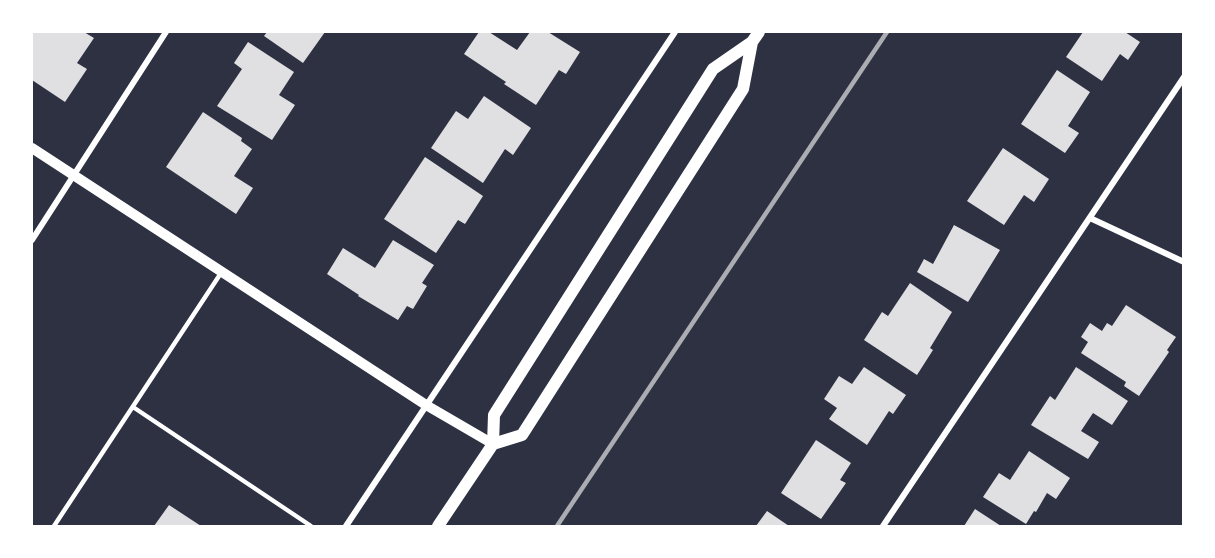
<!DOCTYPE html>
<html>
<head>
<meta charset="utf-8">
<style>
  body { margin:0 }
  #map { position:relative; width:1215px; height:558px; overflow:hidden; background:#2d3142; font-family:"Fira Sans",sans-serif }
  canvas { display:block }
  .frame { position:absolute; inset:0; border:33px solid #fff; pointer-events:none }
</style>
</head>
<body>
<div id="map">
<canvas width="1215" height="558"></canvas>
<div class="frame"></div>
</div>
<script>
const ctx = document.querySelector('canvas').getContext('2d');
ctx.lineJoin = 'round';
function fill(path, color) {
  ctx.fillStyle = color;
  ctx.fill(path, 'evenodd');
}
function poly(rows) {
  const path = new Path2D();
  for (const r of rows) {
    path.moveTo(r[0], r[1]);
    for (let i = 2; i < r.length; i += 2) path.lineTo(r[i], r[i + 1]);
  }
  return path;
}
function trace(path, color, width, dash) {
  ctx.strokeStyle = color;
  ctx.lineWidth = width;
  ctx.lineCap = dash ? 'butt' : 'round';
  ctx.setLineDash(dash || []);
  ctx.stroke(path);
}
fill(poly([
  [32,32,84,32,94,38,77,63,87,69,65,102,32,80],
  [267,32,325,32,303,63,264,36],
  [479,32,489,32,517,50,530,32,548,32,580,52,566,74,559,70,536,105,504,84,506,82,464,54],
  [1083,32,1125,32,1140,42,1128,60,1120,54,1102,81,1066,57],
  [248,42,294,72,279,95,295,105,272,140,217,106,242,69,234,63],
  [1057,70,1090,92,1068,126,1079,133,1065,153,1021,124],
  [484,96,531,128,513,155,505,149,483,183,431,148,456,111,468,119],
  [203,112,242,138,241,141,252,149,234,176,253,188,236,214,166,167],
  [1003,148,1049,179,1034,202,1024,195,1004,225,967,201],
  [425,157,483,196,465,224,458,220,436,253,384,219],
  [954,225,1000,250,968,302,917,272,924,259,933,264],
  [393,240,434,265,422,283,427,286,413,309,407,306,398,320,358,296,359,295,327,274,343,248,375,268],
  [910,283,952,312,930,348,933,350,917,375,864,340,882,312,888,316],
  [1126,305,1176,337,1167,350,1169,352,1139,396,1124,386,1126,382,1081,353,1088,342,1081,337,1090,323,1102,331,1107,323,1112,326],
  [864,367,906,395,893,414,889,411,867,445,829,419,837,408,824,399,839,376,852,384],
  [1076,367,1128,401,1112,425,1093,413,1081,431,1099,442,1088,459,1031,425,1050,396,1055,400],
  [816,440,851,463,840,480,846,483,821,519,781,493],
  [1029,451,1070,478,1056,499,1047,493,1036,512,1034,511,1026,524,983,497,999,473,1010,480],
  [169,505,201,526,154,526],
  [975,509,1001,526,964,526],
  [767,511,789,526,756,526]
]), '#e0e0e3');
trace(poly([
  [133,407,311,526],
  [54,526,221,273]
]), '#fff', 4.5);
trace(poly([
  [1090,218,1184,262],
  [32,240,166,32],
  [346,526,675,32],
  [883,526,1184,77]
]), '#fff', 6);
trace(poly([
  [32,148,426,405,493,444]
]), '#fff', 10);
trace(poly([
  [493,444,522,435,743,89,752,42,759,32],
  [438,526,493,444,494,415,713,69,752,42]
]), '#fff', 12);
trace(poly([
  [557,526,887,32]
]), '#abadb3', 4.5);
</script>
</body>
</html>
